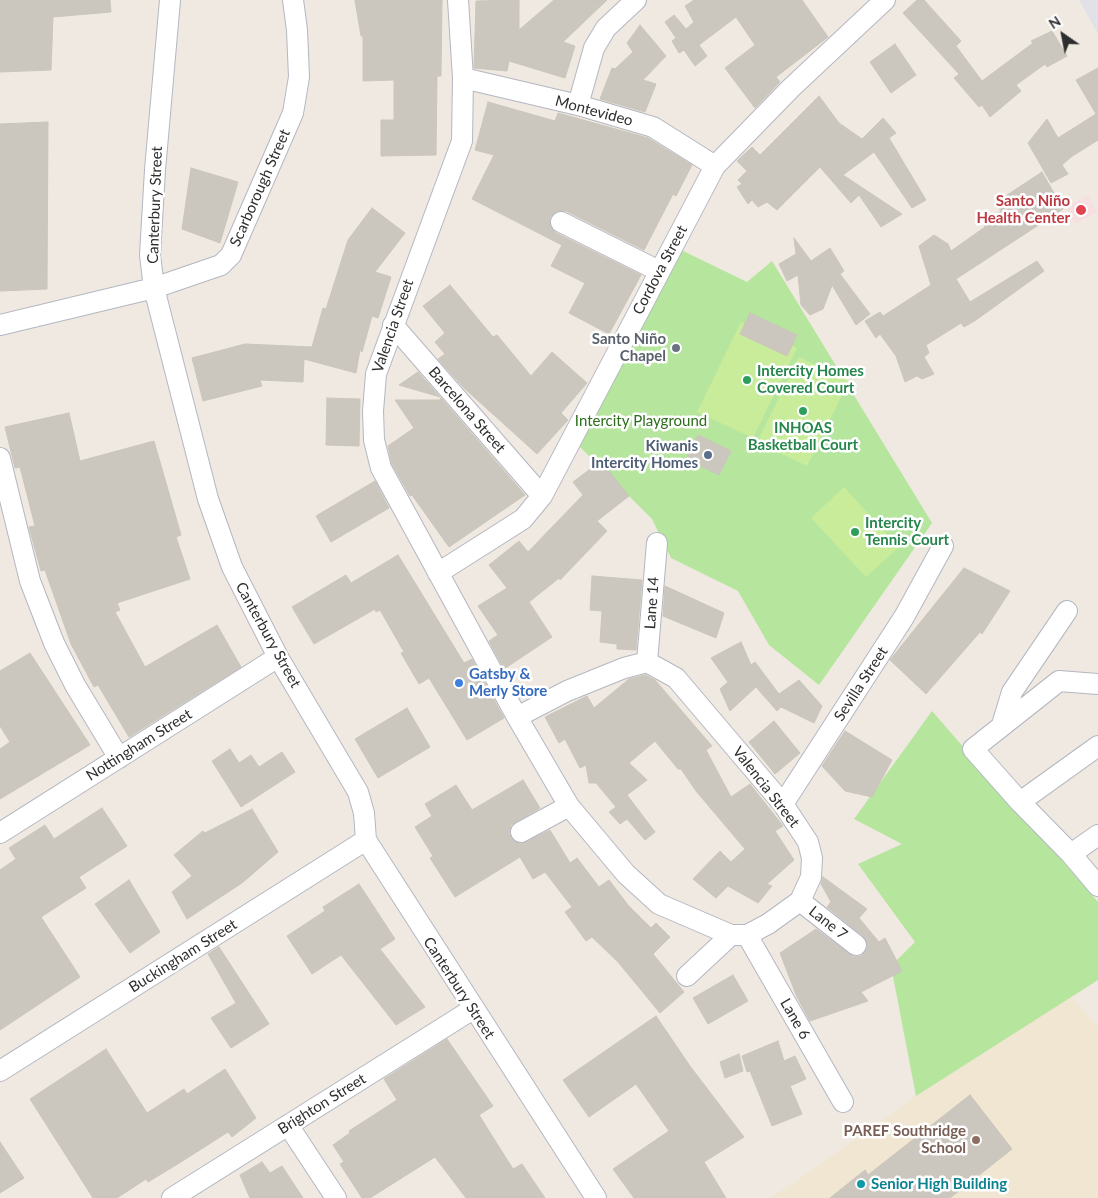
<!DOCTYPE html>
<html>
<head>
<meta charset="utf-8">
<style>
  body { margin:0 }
  #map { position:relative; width:1098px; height:1198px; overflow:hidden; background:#efe9e1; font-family:Lato,sans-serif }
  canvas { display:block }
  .north { position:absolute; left:1038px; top:10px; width:50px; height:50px; -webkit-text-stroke:4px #fff; paint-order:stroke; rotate:327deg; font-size:14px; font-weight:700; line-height:20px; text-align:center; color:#2e2e2e }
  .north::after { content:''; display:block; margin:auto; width:18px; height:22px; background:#2e2e2e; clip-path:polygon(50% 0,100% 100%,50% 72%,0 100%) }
</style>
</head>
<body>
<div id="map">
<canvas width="1098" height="1198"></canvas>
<div class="north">N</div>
</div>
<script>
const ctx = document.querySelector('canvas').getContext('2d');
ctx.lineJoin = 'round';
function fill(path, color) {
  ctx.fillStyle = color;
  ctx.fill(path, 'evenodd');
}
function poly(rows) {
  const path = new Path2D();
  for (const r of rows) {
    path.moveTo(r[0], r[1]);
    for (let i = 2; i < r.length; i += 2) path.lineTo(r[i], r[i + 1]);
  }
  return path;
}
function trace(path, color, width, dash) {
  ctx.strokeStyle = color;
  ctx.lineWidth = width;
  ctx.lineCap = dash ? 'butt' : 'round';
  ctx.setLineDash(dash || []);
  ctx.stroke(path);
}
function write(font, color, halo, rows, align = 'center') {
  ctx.font = font + ' Lato,sans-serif';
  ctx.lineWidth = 5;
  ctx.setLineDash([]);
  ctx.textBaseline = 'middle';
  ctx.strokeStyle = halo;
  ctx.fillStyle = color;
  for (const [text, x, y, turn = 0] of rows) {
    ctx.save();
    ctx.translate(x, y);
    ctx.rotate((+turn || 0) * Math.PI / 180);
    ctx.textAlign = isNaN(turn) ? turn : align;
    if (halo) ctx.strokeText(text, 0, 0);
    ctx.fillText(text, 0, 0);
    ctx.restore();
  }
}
fill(poly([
  [1079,0,1098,0,1098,34]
]), '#e3e1e8');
fill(poly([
  [1071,997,1098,1027,1098,1198,769,1198,791,1185,916,1096]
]), '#f0e6d1');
fill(poly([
  [1088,195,1097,212,1075,224,1066,208]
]), '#f5dfe0');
fill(poly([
  [679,249,747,282,772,261,932,523,819,685,769,645,738,591,671,558,652,519,574,441],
  [932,711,1098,902,1098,980,916,1096,891,966,915,942,858,864,902,844,854,819]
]), '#b6e59e');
fill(poly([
  [741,322,797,348,753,438,697,412],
  [799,357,849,381,807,466,757,442],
  [844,487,899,547,866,577,811,518]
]), '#c9ec9a');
const building = poly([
  [0,0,110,0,111,12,53,17,51,70,0,72,0,0],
  [355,0,442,0,441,76,437,76,436,155,381,156,381,120,394,120,394,80,363,81,363,36,361,36,355,0],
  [519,0,519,30,554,0,607,0,563,42,575,46,565,78,509,61,507,71,474,68,476,1,519,0],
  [694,0,802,0,828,37,776,77,780,82,755,108,725,68,755,45,736,17,699,45,707,56,695,66,684,50,679,53,672,41,676,38,665,22,674,15,686,29,694,22,685,6,694,0],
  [917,0,924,0,961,41,956,46,982,81,1033,43,1031,41,1052,31,1067,56,1047,67,1045,64,1016,85,1021,91,990,117,982,105,979,107,954,78,959,74,903,13,917,0],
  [640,25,666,56,643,80,656,84,645,112,600,99,612,68,615,69,633,52,627,43,640,25],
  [895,44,916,75,891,93,870,62,895,44],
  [1098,68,1098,140,1071,157,1062,165,1068,174,1051,183,1028,143,1047,119,1058,138,1096,114,1076,80,1098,68],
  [819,96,839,123,862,139,883,118,896,133,889,138,926,200,912,208,874,152,843,175,902,214,881,227,859,195,851,203,820,167,777,210,767,202,758,207,752,200,748,204,737,187,742,184,738,180,747,171,737,161,752,147,760,155,819,96],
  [488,102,555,121,558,113,648,138,692,165,676,196,673,194,644,250,566,211,555,212,550,217,551,228,556,233,641,275,609,334,569,313,585,283,551,266,562,245,472,199,494,155,475,150,488,102],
  [48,122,47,289,0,291,0,124,48,122],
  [191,168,238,182,220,243,182,229,191,168],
  [1042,172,1063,209,956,279,970,302,1037,261,1044,271,976,320,964,327,961,323,926,345,929,353,924,357,934,374,922,379,917,376,905,382,896,356,880,334,876,338,865,321,880,312,883,316,931,285,919,246,934,235,948,244,951,251,985,227,983,223,1001,211,995,203,1042,172],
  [372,208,405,233,375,272,391,277,378,318,372,316,362,352,360,350,356,373,304,359,303,382,260,380,262,386,203,401,192,358,245,344,312,347,323,308,326,309,348,240,372,208],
  [794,238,811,261,830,248,844,271,840,274,870,314,856,325,832,285,823,309,810,315,801,305,798,275,787,281,779,264,796,254,794,238],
  [450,285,493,337,497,335,531,376,552,352,587,383,561,413,568,420,537,454,463,387,438,359,445,354,435,342,445,333,423,306,450,285],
  [750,313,797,335,787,356,740,334,750,313],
  [418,372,440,397,399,385,418,372],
  [327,398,360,399,359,446,326,445,327,398],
  [441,398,525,495,449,547,412,495,410,496,392,464,388,446,414,428,395,400,440,400,441,398],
  [69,413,80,461,154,441,181,535,176,537,190,579,117,603,120,610,115,612,145,667,217,625,241,667,129,737,98,685,94,687,71,644,45,570,41,571,29,527,35,526,20,467,15,468,5,427,69,413],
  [698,435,731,451,719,475,686,459,698,435],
  [601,461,629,496,597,521,607,531,560,580,559,578,529,602,552,637,504,669,489,641,498,635,478,606,507,588,489,565,519,541,528,552,583,495,573,482,601,461],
  [375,481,389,508,331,542,316,516,375,481],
  [398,555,464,663,472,659,504,718,467,740,429,678,419,684,401,653,404,652,380,610,376,612,375,609,314,644,292,607,346,575,351,583,398,555],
  [964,568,1010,591,982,634,980,632,926,694,890,660,964,568],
  [592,576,642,580,636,650,617,649,617,644,600,642,602,611,590,610,592,576],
  [665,586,724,613,716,638,663,616,665,586],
  [741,642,751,665,755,662,779,694,799,680,822,706,814,723,781,707,777,711,756,687,730,711,720,689,728,682,711,658,741,642],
  [30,653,90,745,0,799,0,749,10,742,0,726,0,671,30,653],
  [645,675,655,680,712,746,706,750,731,797,750,784,783,826,775,831,794,860,767,884,772,886,758,903,728,886,716,898,693,879,720,851,731,862,745,849,696,791,681,769,678,769,655,741,629,763,647,780,627,795,655,832,645,840,627,819,620,824,609,812,616,807,596,783,589,783,586,765,580,768,565,739,559,743,545,717,587,696,594,708,629,679,645,675],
  [407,708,430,747,378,778,355,739,407,708],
  [774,721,800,753,775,774,749,742,774,721],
  [845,731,892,760,872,797,845,791,822,766,845,731],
  [230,749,239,763,251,755,259,767,282,752,295,772,241,807,212,761,230,749],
  [523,780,540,808,511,825,509,832,511,838,521,844,550,830,570,863,577,858,599,887,609,880,628,905,651,928,656,923,670,937,653,954,684,992,660,1013,618,962,592,937,586,941,565,912,572,907,545,872,533,879,520,857,455,897,430,858,433,856,415,827,432,816,425,804,456,785,472,810,523,780],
  [102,808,127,846,79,877,86,888,41,917,80,977,0,1030,0,870,16,859,9,848,45,825,54,839,102,808],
  [252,809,278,852,242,883,187,919,172,892,192,876,174,855,203,831,205,833,252,809],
  [823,877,867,909,859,918,879,942,885,938,902,971,861,992,868,1001,810,1021,797,997,780,953,816,929,854,957,861,956,868,946,863,936,827,907,831,902,821,884,823,877],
  [129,880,160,932,130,953,95,904,129,880],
  [359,884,395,939,380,949,425,1007,396,1025,341,955,312,974,287,936,325,911,323,907,359,884],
  [219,947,269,1024,231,1048,211,1018,236,1003,208,954,219,947],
  [733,975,748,1001,708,1024,693,998,733,975],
  [656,1016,690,1066,744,1137,704,1162,726,1198,634,1198,613,1169,669,1131,636,1084,589,1117,563,1080,656,1016],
  [447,1039,493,1106,479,1115,513,1169,522,1164,545,1198,466,1198,435,1157,370,1198,362,1198,340,1164,344,1162,333,1145,350,1133,349,1131,397,1100,384,1079,447,1039],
  [778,1041,784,1061,795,1056,806,1079,790,1086,802,1114,772,1126,750,1071,747,1072,742,1056,778,1041],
  [106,1049,147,1113,184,1089,187,1094,225,1069,256,1118,232,1137,228,1132,181,1162,148,1182,146,1179,117,1198,93,1198,30,1099,106,1049],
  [739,1054,743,1071,725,1078,720,1062,739,1054],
  [970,1095,1012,1149,950,1198,830,1198,865,1170,868,1175,970,1095],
  [0,1142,24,1178,0,1193,0,1142],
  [262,1162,270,1173,282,1166,303,1198,250,1198,240,1175,262,1162]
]);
fill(building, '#cbc7bf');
trace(building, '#cbc5ba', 1);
const minor = poly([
  [170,0,155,170,150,255,154,288,208,499,232,567,278,657,358,792,364,813,366,840,596,1198],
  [458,0,463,78,462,141,376,374,373,411,374,440,381,468,517,717,569,806,626,874,659,904,731,935,747,935,768,924,800,901,811,877,812,858,808,842,783,804,676,678,647,662,624,668,567,691,517,717],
  [463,78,578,105,653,127,715,166],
  [578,105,594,48,606,28,636,0],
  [561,222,659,271],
  [0,325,154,288,221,265,231,255,293,113,299,77,297,30,293,0],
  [393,325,542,496],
  [0,458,30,581,54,643,75,685,119,758],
  [438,573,523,519,542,496,715,166,791,88,885,0],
  [647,662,657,543],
  [1098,684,1059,681,973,749,1020,802,1071,854,1098,886],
  [1002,725,1012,692,1067,611],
  [1020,802,1098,746],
  [783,804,904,617,943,546],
  [521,832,569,806],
  [0,833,278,657],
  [1071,854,1098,835],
  [800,901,856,945],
  [747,935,843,1102],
  [687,976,731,935],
  [0,1071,366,840],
  [288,1125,336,1198],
  [172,1198,473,1009]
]);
trace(minor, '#b4b7c1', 22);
trace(minor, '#fff', 20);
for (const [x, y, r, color] of [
  [1081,210,6,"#e0444e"],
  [676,348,5,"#6b7280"],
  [747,380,5,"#2e9e5b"],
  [803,411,5,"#2e9e5b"],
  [708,455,5,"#5c6f8a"],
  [855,532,5,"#2e9e5b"],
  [459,683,5,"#3f7fe0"],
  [976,1140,5,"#8d6e63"],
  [861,1184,5,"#0f9aa8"]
]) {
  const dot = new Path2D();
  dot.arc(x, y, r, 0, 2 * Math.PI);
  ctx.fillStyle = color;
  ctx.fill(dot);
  trace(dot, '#fff', 2);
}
write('15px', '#2e2e2e', '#fff', [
  ["Montevideo",594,111,15],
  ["Scarborough Street",260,188,-66],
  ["Canterbury Street",155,205,-88],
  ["Cordova Street",660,270,-62],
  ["Valencia Street",393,326,-71],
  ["Barcelona Street",467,410,49],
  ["Lane 14",652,603,-86],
  ["Canterbury Street",268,635,61],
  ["Sevilla Street",861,684,-57],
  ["Nottingham Street",139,745,-32],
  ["Valencia Street",766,787,52],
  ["Lane 7",828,923,38],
  ["Buckingham Street",183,956,-32],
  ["Canterbury Street",459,988,57],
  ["Lane 6",795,1019,60],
  ["Brighton Street",322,1104,-32]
]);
write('bold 15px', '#be3a42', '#fff', [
  ["Santo Niño",1070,201],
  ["Health Center",1070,218]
], 'right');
write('bold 15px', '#5b616d', '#fff', [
  ["Santo Niño",666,339],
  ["Chapel",666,356]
], 'right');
write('bold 15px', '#27864d', '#fff', [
  ["Intercity Homes",757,371],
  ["Covered Court",757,388],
  ["INHOAS",803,428,"center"],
  ["Basketball Court",803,445,"center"],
  ["Intercity",865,523],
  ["Tennis Court",865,540]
], 'left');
write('15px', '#2c6e1b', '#fff', [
  ["Intercity Playground",641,421]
]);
write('bold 15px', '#4e5e75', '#fff', [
  ["Kiwanis",698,446],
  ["Intercity Homes",698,463]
], 'right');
write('bold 15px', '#366cbe', '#fff', [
  ["Gatsby &",469,674],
  ["Merly Store",469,691]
], 'left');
write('bold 15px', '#785e54', '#fff', [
  ["PAREF Southridge",966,1131],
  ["School",966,1148]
], 'right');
write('bold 15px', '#0d838f', '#fff', [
  ["Senior High Building",871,1184]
], 'left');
</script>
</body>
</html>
